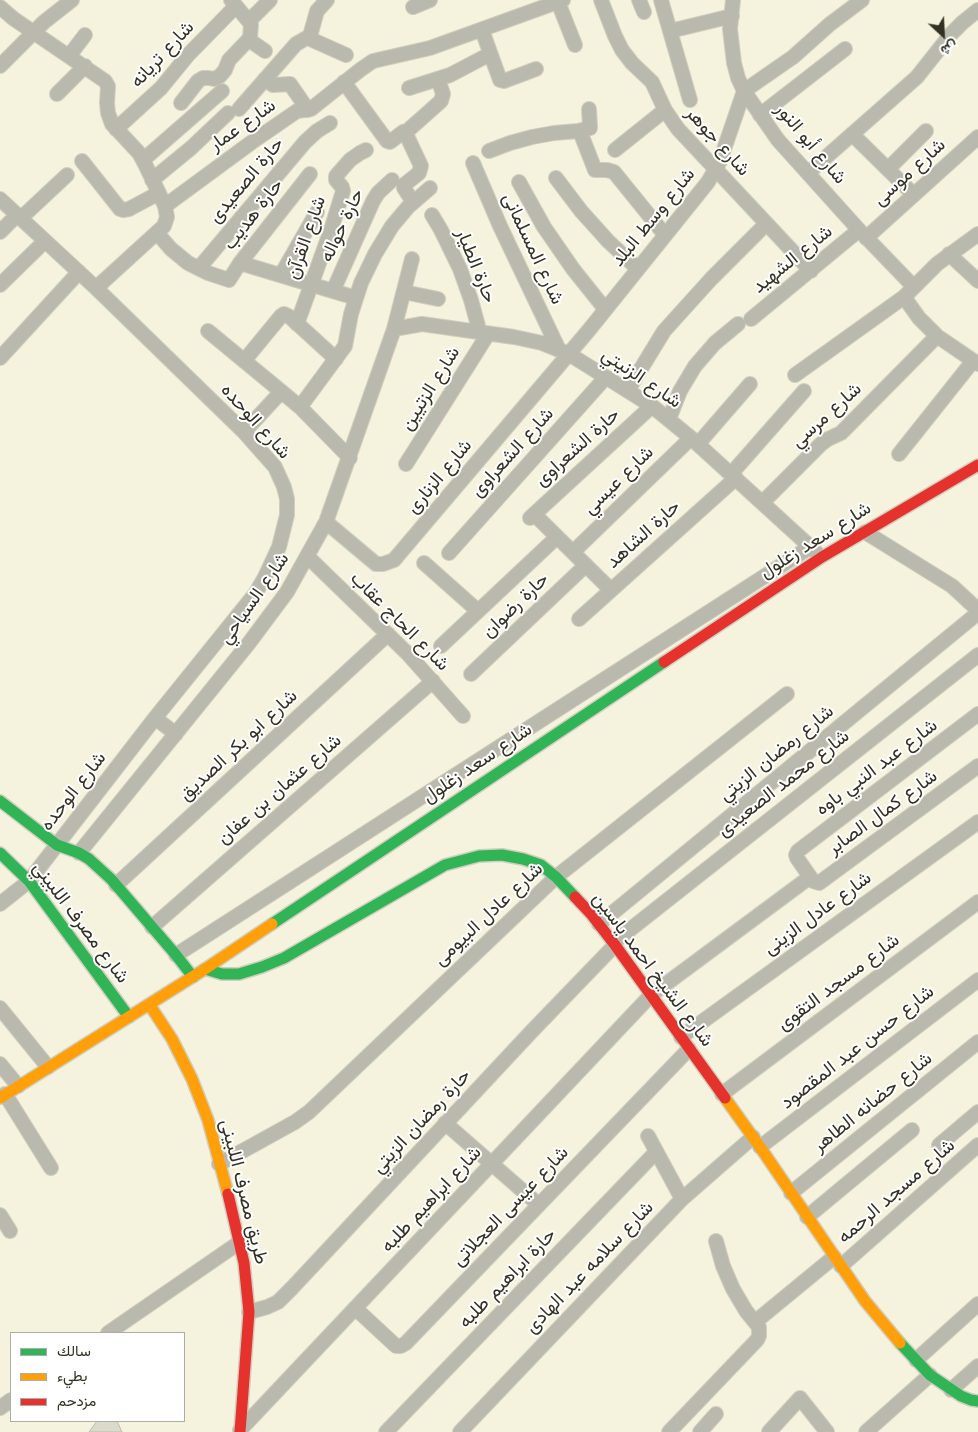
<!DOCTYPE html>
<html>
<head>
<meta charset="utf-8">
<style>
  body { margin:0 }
  #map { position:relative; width:978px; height:1432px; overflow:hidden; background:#f5f3de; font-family:Jost,Vazirmatn,sans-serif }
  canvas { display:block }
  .legend { position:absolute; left:10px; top:1332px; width:175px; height:90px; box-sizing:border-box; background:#fff; border:1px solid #adada7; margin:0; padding:6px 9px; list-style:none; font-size:15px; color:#323123 }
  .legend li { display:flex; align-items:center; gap:10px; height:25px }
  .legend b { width:25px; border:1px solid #adada7 }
  .north { position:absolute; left:918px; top:10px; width:50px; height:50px; -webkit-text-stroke:4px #fff; paint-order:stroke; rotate:155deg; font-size:14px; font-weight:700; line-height:20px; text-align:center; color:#323123 }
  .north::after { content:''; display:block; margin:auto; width:18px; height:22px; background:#323123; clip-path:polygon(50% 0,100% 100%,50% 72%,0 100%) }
</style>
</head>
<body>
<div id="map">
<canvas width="978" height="1432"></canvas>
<ul class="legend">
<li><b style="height:6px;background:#30b455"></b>سالك</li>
<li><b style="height:6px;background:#ff9f0a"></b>بطيء</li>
<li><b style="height:6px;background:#e5322d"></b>مزدحم</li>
</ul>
<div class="north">ش</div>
</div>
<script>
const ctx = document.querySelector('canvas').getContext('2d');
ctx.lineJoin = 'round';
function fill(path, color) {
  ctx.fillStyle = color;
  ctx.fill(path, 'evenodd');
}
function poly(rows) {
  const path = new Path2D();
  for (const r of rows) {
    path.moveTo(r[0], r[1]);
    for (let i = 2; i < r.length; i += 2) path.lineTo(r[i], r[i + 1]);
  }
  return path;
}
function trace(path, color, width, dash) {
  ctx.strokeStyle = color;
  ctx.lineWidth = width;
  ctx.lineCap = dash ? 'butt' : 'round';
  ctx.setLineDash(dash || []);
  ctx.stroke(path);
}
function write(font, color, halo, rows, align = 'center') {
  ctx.font = font + ' Jost,Vazirmatn,sans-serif';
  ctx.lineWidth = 4;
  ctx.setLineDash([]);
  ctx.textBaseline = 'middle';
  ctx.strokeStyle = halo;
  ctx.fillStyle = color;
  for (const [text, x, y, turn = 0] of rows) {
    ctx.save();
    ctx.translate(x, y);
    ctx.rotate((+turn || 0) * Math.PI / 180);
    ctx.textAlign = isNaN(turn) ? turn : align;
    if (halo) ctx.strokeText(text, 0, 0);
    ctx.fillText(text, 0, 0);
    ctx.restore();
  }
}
const building = poly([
  [97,1421,117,1421,122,1432,89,1432,97,1421]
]);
fill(building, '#dcdaca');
trace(building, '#bebdac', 1);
const street = poly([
  [231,0,251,24,250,38,252,42,265,51],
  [601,0,615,36,622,50,632,63,652,82,665,110,678,129,811,271],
  [639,0,644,12],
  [661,0,690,100],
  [733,0,730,29,734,63,738,78,744,91,778,140,859,230,914,287],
  [558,2,575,45],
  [0,7,14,19,105,81,108,86,107,103,108,113,112,124,139,153,146,166,165,206,167,217,164,226,96,288],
  [413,7,430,0],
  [249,21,270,0],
  [482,30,500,80,504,81,536,69],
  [670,31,732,16],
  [308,38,346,55],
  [69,56,85,35],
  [0,66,44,22,72,0],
  [265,79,273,85,290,84,308,110],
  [344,82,387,141,390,142,403,132,406,134,421,166,419,173,404,185,404,188,413,202],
  [409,88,450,75,490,54],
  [744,91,793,57,830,24,862,0],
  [57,94,85,66],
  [181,103,198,81,203,78,209,78,214,79,220,76,225,70,229,60,250,38],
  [239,109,296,44,310,36,317,11,327,0],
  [760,115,845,49],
  [116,129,161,88,188,55,236,6],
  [578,131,590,128,589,109],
  [405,133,441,101,443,94,438,79],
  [852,134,914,195],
  [615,150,665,110],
  [489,151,510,143,532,137,554,133,578,131,581,134,595,170,607,170,614,172,665,235],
  [143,160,222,91],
  [82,161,120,209,123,210,129,209,159,193],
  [473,163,500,226,559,350],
  [888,169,926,131],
  [808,173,917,77,951,34,962,23,978,10],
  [556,178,581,211,608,241,638,269],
  [152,180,191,148,228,113],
  [519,182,544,227,573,269,605,309],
  [0,199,96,288,244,432,275,467,284,487,287,499,287,515,279,547,265,577,255,594,155,718,29,881,0,904],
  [165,206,252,142,297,111,311,109,360,70,373,61,430,48,563,0],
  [432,215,441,230,460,269,471,300,480,333],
  [21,218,67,175],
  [0,232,17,215],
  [157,233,171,249,188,263,208,273,229,280,240,263,310,174],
  [866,238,978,137],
  [949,254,978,281],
  [240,263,356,298],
  [199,268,305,142,317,131,330,123],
  [281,275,317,212],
  [0,285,45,241],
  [333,291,373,201,378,193,392,180],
  [404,292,438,299],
  [904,297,919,318,937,336,978,364],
  [751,319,859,230],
  [297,324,331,230,343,191,342,187,336,180,336,176,350,160,360,153,366,150],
  [394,329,422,324,514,337,542,343,569,354,652,406,691,438,816,552],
  [208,331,300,407,350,458],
  [0,358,79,272],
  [244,361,281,316,284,314,290,317,336,359],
  [795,375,904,297,937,264,978,234],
  [628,390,664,331,711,279,766,224],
  [300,407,345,346,351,314,361,283,375,254,392,226,408,207,430,188],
  [669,419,680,391,695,366,715,343,738,324],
  [244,432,281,392],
  [698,444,750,384],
  [899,454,973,361],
  [406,464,488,334],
  [731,474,804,391],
  [763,502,821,444,828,439,841,433,937,336],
  [534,514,611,590],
  [530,518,652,406],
  [326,522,376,564,383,564,394,560,589,330,708,182,720,161,744,91],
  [865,532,952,586,978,610],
  [573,552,691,438],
  [449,553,606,377],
  [307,556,408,654,463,716],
  [424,563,478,611],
  [579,619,736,478],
  [441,646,557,537],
  [471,674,586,565],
  [978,714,798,851,796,855,797,858,813,881,819,883,978,766],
  [155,718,176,734],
  [79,853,249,643,287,592,326,522,394,329,412,259],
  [116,885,388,634],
  [599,924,978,613],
  [152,927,433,681],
  [613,943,978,655],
  [176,955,810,547],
  [0,1008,48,1067],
  [681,1037,978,822],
  [0,1064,18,1086],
  [5,1094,51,1168],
  [722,1094,978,902],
  [445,1123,539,1205],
  [648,1136,682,1199],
  [939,1145,978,1112],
  [760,1147,978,980],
  [219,1164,295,1122,309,1112,556,877,787,694],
  [791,1193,978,1042],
  [0,1215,10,1231],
  [807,1217,912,1130],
  [841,1266,978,1145],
  [355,1308,396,1346,401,1346,406,1343,689,1049],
  [249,1312,267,1307,278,1302,292,1288,532,1031,615,945],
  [755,1322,834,1257],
  [108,1333,240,1242],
  [916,1360,978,1304],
  [951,1390,978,1366],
  [0,1408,11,1400],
  [240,1430,651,995,810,877],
  [386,1432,656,1152],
  [460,1432,682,1199,753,1137],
  [669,1432,757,1340,759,1336,759,1327,746,1311,733,1289,723,1266,716,1241],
  [700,1432,716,1414],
  [769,1432,800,1398,827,1432],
  [866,1432,930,1375]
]);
const fast = poly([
  [0,801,57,845,79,853,89,859,111,879,176,955,193,977],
  [0,853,29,881,129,1017],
  [272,924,664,662],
  [205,969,222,974,239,974,262,967,284,958,445,865,479,856,502,855,523,859,541,865,556,877,575,897],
  [900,1343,930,1375,961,1396,971,1400,978,1401]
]);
const slow = poly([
  [149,1004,172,1039,192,1079,208,1120,228,1194],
  [0,1098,205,969,272,924],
  [725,1098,760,1147,865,1301,900,1343]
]);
const jam = poly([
  [664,662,822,557,978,465],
  [575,897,591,914,615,945,725,1098],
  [228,1194,244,1263,249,1312,240,1432]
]);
trace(street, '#d0cebe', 16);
trace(fast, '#d0cebe', 14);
trace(slow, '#d0cebe', 14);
trace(jam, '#d0cebe', 14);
trace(street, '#bab9ad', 14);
trace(fast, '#30b455', 11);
trace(slow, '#ff9f0a', 11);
trace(jam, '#e5322d', 11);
write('19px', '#323123', '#fff', [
  ["شارع تريانه",163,55,-47],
  ["شارع عمار",243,126,-35],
  ["شارع جوهر",717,142,48],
  ["شارع أبو النور",810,144,50],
  ["شارع موسى",910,173,-42],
  ["حارة الصعيدى",247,181,-50],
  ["حارة هديب",254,215,-52],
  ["شارع وسط البلد",654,218,-51],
  ["حارة حواله",343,226,-65],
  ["شارع القرآن",307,238,-71],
  ["شارع المسلمانى",532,249,65],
  ["شارع الشهيد",793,260,-39],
  ["حارة الطيار",475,266,68],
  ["شارع الزنيتي",641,379,34],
  ["شارع الزتيين",431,389,-58],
  ["شارع مرسي",827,416,-42],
  ["شارع الوحده",255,422,48],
  ["حارة الشعراوى",578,448,-42],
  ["شارع الشعراوى",513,453,-48],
  ["شارع الزنارى",440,477,-50],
  ["شارع عيسي",619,481,-44],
  ["حارة الشاهد",644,535,-42],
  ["شارع سعد زغلول",816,541,-32],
  ["شارع السياحي",255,599,-55],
  ["حارة رضوان",516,606,-44],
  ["شارع الحاج عقاب",399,622,45],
  ["شارع ابو بكر الصديق",239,746,-43],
  ["شارع رمضان الزيتي",777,754,-39],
  ["شارع سعد زغلول",478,764,-34],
  ["شارع عبد النبي باوه",877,768,-37],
  ["شارع محمد الصعيدى",784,784,-38],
  ["شارع عثمان بن عفان",280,790,-41],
  ["شارع الوحده",74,792,-52],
  ["شارع كمال الصابر",883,813,-36],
  ["شارع عادل الزينى",818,914,-36],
  ["شارع عادل البيومى",489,915,-43],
  ["شارع مصرف اللبيني",80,923,53],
  ["شارع الشيخ احمد ياسين",652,970,53],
  ["شارع مسجد التقوى",839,983,-37],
  ["شارع حسن عبد المقصود",858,1048,-38],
  ["شارع حضانه الطاهر",873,1103,-39],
  ["حارة رمضان الزيتي",422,1122,-47],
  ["طريق مصرف اللبينى",243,1192,76],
  ["شارع مسجد الرحمه",897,1192,-41],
  ["شارع ابراهيم طلبه",432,1200,-47],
  ["شارع عيسى العجلاتى",511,1207,-46],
  ["شارع سلامه عبد الهادى",590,1268,-46],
  ["حارة ابراهيم طلبه",508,1279,-46]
]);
</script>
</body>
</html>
